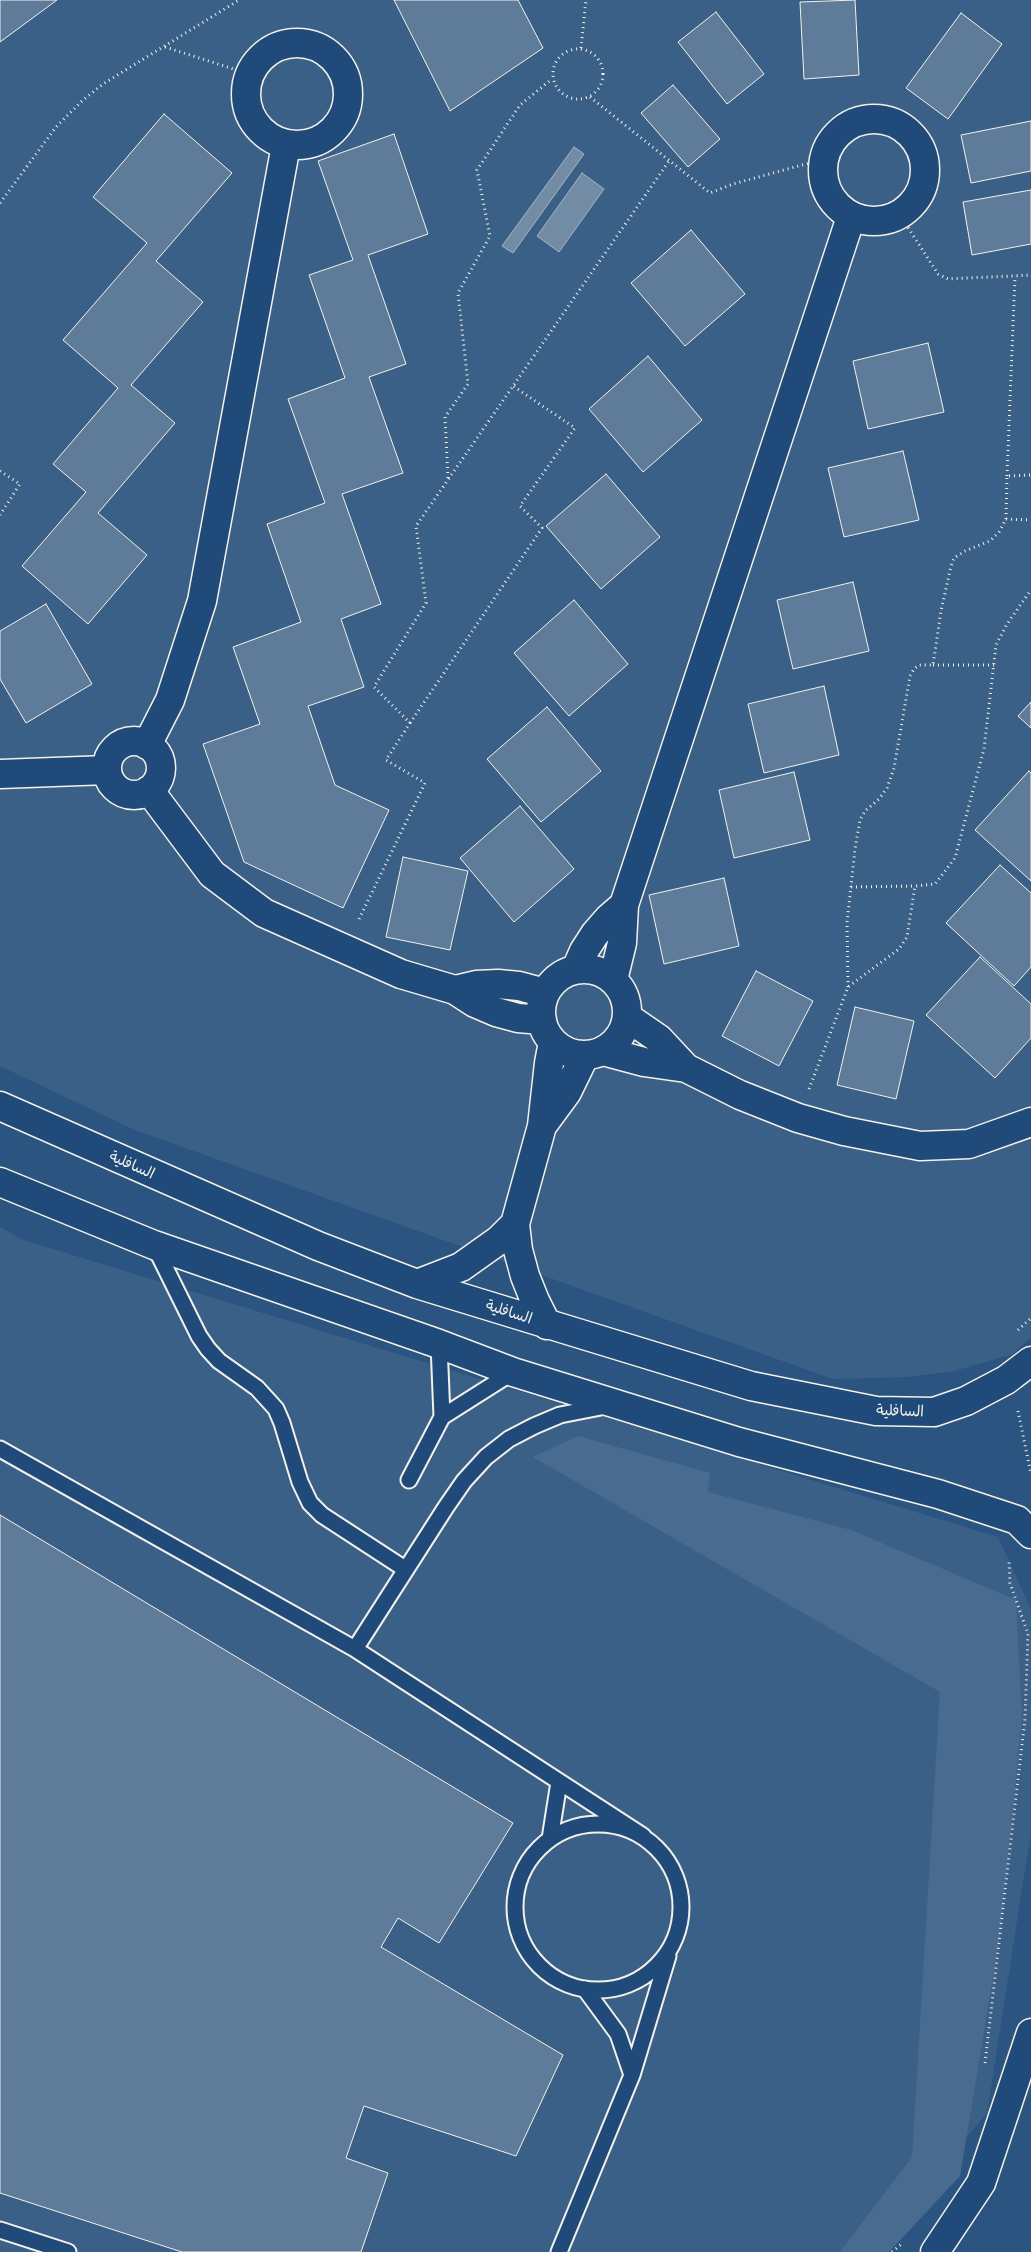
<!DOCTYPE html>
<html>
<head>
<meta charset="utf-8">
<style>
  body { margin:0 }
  canvas { display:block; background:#2c5481 }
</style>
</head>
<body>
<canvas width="1031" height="2252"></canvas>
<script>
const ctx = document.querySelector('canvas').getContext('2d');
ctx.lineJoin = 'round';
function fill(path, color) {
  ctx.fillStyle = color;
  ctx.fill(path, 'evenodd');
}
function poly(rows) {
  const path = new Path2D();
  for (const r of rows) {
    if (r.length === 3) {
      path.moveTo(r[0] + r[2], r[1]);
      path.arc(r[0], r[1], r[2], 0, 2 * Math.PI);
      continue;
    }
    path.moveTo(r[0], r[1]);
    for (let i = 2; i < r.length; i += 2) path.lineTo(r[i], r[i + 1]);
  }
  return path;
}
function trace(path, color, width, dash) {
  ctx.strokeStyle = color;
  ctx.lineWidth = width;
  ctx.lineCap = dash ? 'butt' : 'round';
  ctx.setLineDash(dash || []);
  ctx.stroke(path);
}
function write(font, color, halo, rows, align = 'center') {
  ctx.font = font + ' Mali,"Playpen Sans Arabic",sans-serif';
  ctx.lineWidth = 4;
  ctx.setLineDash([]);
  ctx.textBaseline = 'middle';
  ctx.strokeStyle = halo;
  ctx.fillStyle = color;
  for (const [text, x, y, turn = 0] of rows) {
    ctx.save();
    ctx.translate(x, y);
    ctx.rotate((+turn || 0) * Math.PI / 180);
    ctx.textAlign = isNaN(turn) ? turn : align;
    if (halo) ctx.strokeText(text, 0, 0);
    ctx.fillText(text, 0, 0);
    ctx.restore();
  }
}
fill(poly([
  [0,0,1031,0,1031,1337,1013,1354,954,1371,908,1377,833,1379,135,1130,0,1066],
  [0,1227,23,1240,998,1537,1031,1609,1031,1831,987,2113,869,2252,0,2252]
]), '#3b6088');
fill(poly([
  [578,1436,710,1473,708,1492,851,1530,1016,1600,1022,1719,1000,1935,960,2176,889,2252,840,2252,912,2157,940,1692,533,1457]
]), '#496b90');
const water = poly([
  [574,147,584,154,513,253,502,246,574,147],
  [582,173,604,189,559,252,537,236,582,173]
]);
fill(water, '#738ca6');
trace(water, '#a7b4c0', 1);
const building = poly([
  [0,0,57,0,0,42,0,0],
  [394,0,518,0,543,48,450,111,394,0],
  [855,0,859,75,804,79,800,2,855,0],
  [716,12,764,74,727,104,678,42,716,12],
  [961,13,1002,44,948,119,906,88,961,13],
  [673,85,720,139,688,167,641,113,673,85],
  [164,114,232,173,156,261,203,302,131,385,175,423,98,513,147,555,88,624,22,566,86,492,53,464,118,388,63,340,147,243,93,197,164,114],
  [1031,121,1031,171,971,183,961,135,1031,121],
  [394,134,428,234,368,255,406,364,369,377,403,473,342,494,381,604,341,619,364,687,308,706,335,785,389,810,343,908,244,862,203,744,260,724,233,647,301,622,267,524,325,503,288,399,345,378,309,275,353,260,318,161,394,134],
  [1031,190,1031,244,972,255,963,202,1031,190],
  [691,230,745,294,685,346,631,283,691,230],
  [928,343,944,412,868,429,853,361,928,343],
  [648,356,702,420,643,472,589,409,648,356],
  [903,451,919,520,844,537,828,468,903,451],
  [606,474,660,537,601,589,546,526,606,474],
  [853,582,869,651,793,669,777,600,853,582],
  [574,600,628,664,569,716,514,653,574,600],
  [46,604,92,684,26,723,0,679,0,631,46,604],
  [824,686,839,755,764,773,748,704,824,686],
  [1031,702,1031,728,1018,716,1031,702],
  [547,707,601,771,541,822,487,759,547,707],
  [1029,771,1031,773,1031,881,975,830,1029,771],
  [794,772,810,840,734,858,719,790,794,772],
  [520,806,574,869,514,922,460,858,520,806],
  [403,857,468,871,450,950,386,937,403,857],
  [1000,865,1031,893,1031,967,1014,986,946,923,1000,865],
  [724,878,739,946,664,964,649,895,724,878],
  [980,957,1031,1004,1031,1038,995,1078,926,1015,980,957],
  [756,971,813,1001,779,1066,722,1036,756,971],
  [855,1007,914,1021,896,1099,837,1085,855,1007],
  [0,1515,513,1823,439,1943,398,1918,381,1947,563,2055,516,2156,364,2106,346,2158,388,2173,361,2252,182,2252,0,2193,0,1515]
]);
fill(building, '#5e7b9a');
trace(building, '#f4f1e8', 1);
const service = poly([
  [154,1245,199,1336,208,1349,219,1361,257,1388,276,1409,282,1423,300,1482,310,1503,322,1515,405,1569],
  [442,1417,513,1372],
  [0,1449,355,1649,643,1836],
  [409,1480,442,1417,439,1344],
  [355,1649,446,1507,464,1481,486,1457,509,1439,534,1426,560,1415,606,1406],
  [598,1907,83],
  [550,1839,559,1782],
  [585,1989,618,2034,632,2075],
  [0,2230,68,2252],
  [559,2252,632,2075,668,1956]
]);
const minor = poly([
  [297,94,51],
  [874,170,51],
  [134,768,27],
  [147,745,170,700,202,601,286,145],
  [0,774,107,770],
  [149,790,212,874,264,913,401,974,455,990,475,1003,496,1012,518,1018,542,1020],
  [576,969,584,951,595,934,609,918,624,905],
  [584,1012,43],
  [613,980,622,943,624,905,851,217],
  [455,990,476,985,498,984,519,986,545,993],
  [627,1017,659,1039,686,1068],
  [603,1051,644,1062,686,1068,740,1095,798,1118,844,1131,920,1146,969,1144,1031,1122],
  [0,1106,318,1246,417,1284,751,1386,876,1411,934,1412,966,1401,1006,1380,1031,1361],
  [542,1126,567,1092,585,1055],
  [0,1182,154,1245,439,1344,513,1372,739,1442,938,1494,1017,1520,1031,1534],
  [417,1284,461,1267,499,1240,515,1224],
  [547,1325,535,1301,525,1276,518,1250,515,1224,542,1126,549,1063,553,1042]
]);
const tertiary = poly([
  [935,2252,981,2183,1031,2033]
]);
trace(service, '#f4f1e8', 19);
trace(minor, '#f4f1e8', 31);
trace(tertiary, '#f4f1e8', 31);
trace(poly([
  [165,47,249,74],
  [581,48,586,0],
  [578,74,25],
  [590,97,710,193,733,184,824,159],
  [0,203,56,127,82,101,103,84,239,0],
  [900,215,938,274,948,279,1031,275],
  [0,471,20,484,0,515],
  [1007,476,1015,276],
  [448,478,445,417,468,384,458,293,490,236,477,170,520,105,552,79],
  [1006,519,1031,520],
  [933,665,995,665],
  [410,723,542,528,520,506,575,428,513,386],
  [851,887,915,886],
  [359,919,425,783,386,760,410,723,374,687,426,603,416,526,669,161],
  [848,987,847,923,855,849,860,820,865,811,879,799,887,788,894,768,910,676,914,669,919,665,933,665,941,611,951,566,954,558,965,551,990,541,999,532,1006,519,1007,476,1031,475],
  [809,1089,848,987,899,949,907,937,915,886,935,884,955,858,984,749,996,645,1007,624,1031,590],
  [1018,1330,1031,1318],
  [1018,1411,1031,1474],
  [985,2063,1025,1719,1028,1634,1010,1583,1009,1560],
  [892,2252,903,2243]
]), '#f4f1e8', 3, [1, 4]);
trace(service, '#1f4a7a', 15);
trace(minor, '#1f4a7a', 28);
trace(tertiary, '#1f4a7a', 28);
write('15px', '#f4f1e8', '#1f4a7a', [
  ["السافلية",132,1165,24],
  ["السافلية",509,1312,18],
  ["السافلية",900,1411,2]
]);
</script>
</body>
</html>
